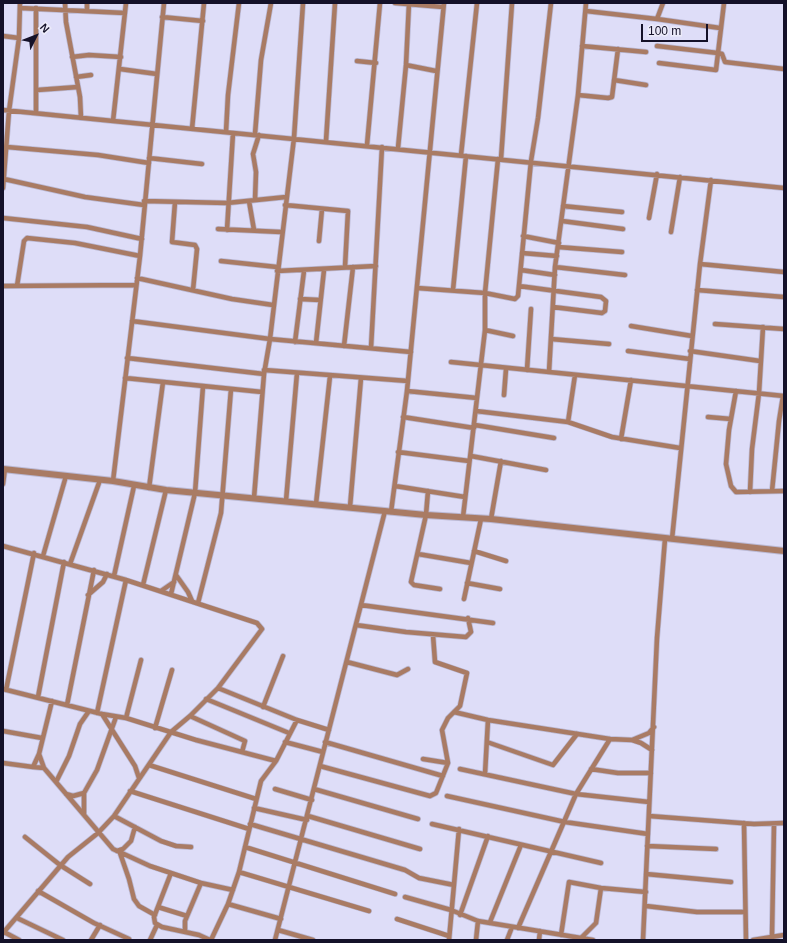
<!DOCTYPE html>
<html>
<head>
<meta charset="utf-8">
<style>
  body { margin:0 }
  #map { position:relative; width:787px; height:943px; overflow:hidden; background:#deddf8; font-family:Helvetica,sans-serif }
  canvas { display:block }
  .frame { position:absolute; inset:0; border:4px solid #141129; pointer-events:none }
  .north { position:absolute; left:16px; top:16px; width:40px; height:40px; -webkit-text-stroke:3px #ecebf9; paint-order:stroke; rotate:48deg; font-size:11px; font-weight:700; line-height:16px; text-align:center; color:#141129 }
  .north::after { content:''; display:block; margin:auto; width:14px; height:18px; background:#141129; clip-path:polygon(50% 0,100% 100%,50% 72%,0 100%) }
  .scale { position:absolute; left:641px; top:24px; width:67px; height:18px; box-sizing:border-box; border:2px solid #141129; border-top:0; padding-left:5px; font-size:12px; line-height:14px; white-space:nowrap; color:#141129; -webkit-text-stroke:3px #ecebf9; paint-order:stroke }
</style>
</head>
<body>
<div id="map">
<canvas width="787" height="943"></canvas>
<div class="frame"></div>
<div class="north">N</div>
<div class="scale">100 m</div>
</div>
<script>
const ctx = document.querySelector('canvas').getContext('2d');
ctx.lineJoin = 'round';
function poly(rows) {
  const path = new Path2D();
  for (const r of rows) {
    path.moveTo(r[0], r[1]);
    for (let i = 2; i < r.length; i += 2) path.lineTo(r[i], r[i + 1]);
  }
  return path;
}
function trace(path, color, width, dash) {
  ctx.strokeStyle = color;
  ctx.lineWidth = width;
  ctx.lineCap = dash ? 'butt' : 'round';
  ctx.setLineDash(dash || []);
  ctx.stroke(path);
}
const minor = poly([
  [65,3,66,22,80,97,81,118],
  [395,3,443,7],
  [20,8,125,13],
  [87,11,87,3],
  [586,11,657,19,720,28],
  [162,17,203,21],
  [657,19,663,3],
  [3,36,19,38],
  [582,46,646,52],
  [657,46,718,53,722,54,725,62,784,69],
  [72,57,89,55,121,57],
  [357,61,376,63],
  [659,63,716,70,724,3],
  [406,65,436,71],
  [120,69,157,74],
  [76,77,91,75],
  [614,80,646,85],
  [37,90,78,87],
  [578,95,608,98,612,97,618,49],
  [3,110,784,188],
  [36,113,36,8],
  [113,121,126,3],
  [192,129,204,3],
  [226,132,228,95,239,3],
  [255,134,261,60,271,3],
  [326,141,335,3],
  [367,145,380,3],
  [7,147,98,155,149,163],
  [398,148,406,65,409,3],
  [461,155,477,3],
  [149,158,202,164],
  [501,159,512,3],
  [4,179,85,197,144,205],
  [3,188,9,111,19,38,20,3],
  [255,200,256,172,253,154,259,135],
  [144,201,227,203,286,197],
  [249,201,254,230],
  [175,202,172,242,195,245,197,249,193,290],
  [285,205,348,211,345,267],
  [563,206,622,212],
  [3,218,87,227,142,239],
  [649,218,657,174],
  [562,221,623,229],
  [218,229,281,232],
  [227,230,233,133],
  [671,232,680,177],
  [523,236,559,243],
  [319,241,322,209],
  [558,247,622,252],
  [522,253,557,256],
  [221,261,277,267],
  [700,264,784,272],
  [555,267,625,275],
  [521,270,555,275],
  [277,271,376,266],
  [137,278,232,299,273,305],
  [3,286,136,285],
  [17,286,24,241,27,238,75,243,140,256],
  [519,286,601,297,606,301,605,311,602,313,553,307],
  [417,288,485,293,515,299,518,296,531,161,538,118,551,3],
  [453,290,466,156],
  [697,290,784,297],
  [300,299,320,300],
  [132,321,270,339,411,352],
  [715,324,784,329],
  [631,326,692,336],
  [485,330,513,336],
  [551,339,609,344],
  [295,342,304,271],
  [316,343,324,270],
  [344,346,353,267],
  [371,348,382,147],
  [628,351,690,359],
  [690,351,760,361],
  [127,358,264,374],
  [451,362,784,396],
  [264,370,408,381],
  [527,370,531,309],
  [549,372,555,267,578,95,586,3],
  [125,378,262,392],
  [407,391,477,398],
  [736,391,729,430,726,464,731,486,736,492,784,491],
  [504,395,506,369],
  [476,411,568,422,612,437,680,448],
  [403,417,474,428],
  [708,417,731,419],
  [568,422,575,375],
  [475,425,554,438],
  [621,439,631,380],
  [398,452,469,461],
  [471,456,546,470],
  [113,481,140,256,164,3],
  [3,484,5,469],
  [395,486,465,497],
  [149,488,163,382],
  [428,491,426,515,411,582,414,585,440,589],
  [772,491,779,421,783,396],
  [750,492,752,449,759,393,763,327],
  [254,498,264,374,270,339,294,138,303,3],
  [286,501,297,373],
  [316,504,330,376],
  [350,507,361,378],
  [391,512,407,391,444,3],
  [463,517,485,330,485,293,498,159],
  [491,519,501,461],
  [672,539,700,264,711,180],
  [3,546,126,580,257,623,262,629,218,688,190,716,171,732,114,816,98,833,68,857,3,933],
  [474,551,506,561],
  [418,554,471,563],
  [43,556,66,476],
  [70,564,100,480],
  [176,575,188,592,192,601],
  [114,576,134,486],
  [467,583,500,589],
  [143,585,166,490],
  [161,591,174,582],
  [171,594,195,493,203,386],
  [88,595,103,582,107,574],
  [464,599,481,519],
  [198,603,221,513,231,389],
  [361,605,493,623],
  [356,625,406,632,466,637,471,632,468,618],
  [347,662,397,675,408,669],
  [218,688,297,720,329,730],
  [3,689,102,714,126,718,196,740,276,761],
  [6,690,34,553],
  [38,697,64,562],
  [206,699,289,733],
  [67,705,94,570],
  [263,707,283,656],
  [454,712,488,720,610,739,632,740,641,743,652,750],
  [97,713,126,580],
  [102,714,135,766,139,778],
  [190,716,245,741,242,752],
  [126,718,141,660],
  [155,728,172,670],
  [3,731,42,738],
  [632,740,649,733,654,727],
  [285,742,323,752],
  [325,742,443,776],
  [487,742,553,765,577,734],
  [39,754,44,768,113,849,150,866,201,883,233,890],
  [423,759,448,763],
  [3,763,33,767,39,754,52,701],
  [149,765,256,799],
  [320,766,430,796,436,793,448,763,442,730,448,718,460,706,467,673,435,662,433,635],
  [33,767,44,768],
  [460,769,576,794,649,802],
  [591,769,618,773,651,773],
  [485,774,488,720],
  [56,782,69,756,80,724,89,711],
  [275,789,312,800],
  [314,789,418,819],
  [130,791,249,829],
  [66,794,73,796,84,793],
  [447,796,565,822,648,834],
  [254,808,307,820],
  [84,815,84,793,97,770,116,717],
  [114,816,161,841,176,846,191,847],
  [308,816,420,849],
  [649,816,754,824,784,823],
  [744,823,746,940],
  [250,824,405,870,419,878,454,885],
  [432,824,601,863],
  [25,837,60,865,90,884],
  [647,846,716,849],
  [245,847,395,894],
  [117,851,123,849,131,841,135,827],
  [120,853,129,879,134,899,139,906,155,915],
  [239,872,369,911],
  [171,873,154,917,155,923,162,927,199,935,210,940],
  [646,874,731,882],
  [38,891,94,923,129,939],
  [405,897,451,910,478,921,593,940],
  [228,904,281,919],
  [646,906,697,912,745,912],
  [158,907,187,916],
  [460,915,488,836],
  [17,918,63,940],
  [397,919,449,936],
  [490,922,521,845],
  [518,928,576,794,610,739],
  [278,930,313,940],
  [4,932,19,940],
  [185,932,185,921,201,883],
  [561,935,569,882,601,888,646,892],
  [772,936,774,824],
  [581,938,596,923,601,888],
  [91,940,100,925],
  [150,940,157,925],
  [211,940,228,904,239,872,261,781,276,761,297,720],
  [275,940,385,511],
  [449,940,459,829],
  [476,940,478,921],
  [507,940,512,927],
  [539,940,540,931],
  [643,940,657,638,665,539],
  [753,940,784,935]
]);
const tertiary = poly([
  [3,469,113,481,166,490,426,515,491,519,784,551]
]);
trace(minor, '#bab8d3', 6);
trace(tertiary, '#bab8d3', 8);
trace(minor, '#a97b64', 4.5);
trace(tertiary, '#a97b64', 6);
</script>
</body>
</html>
